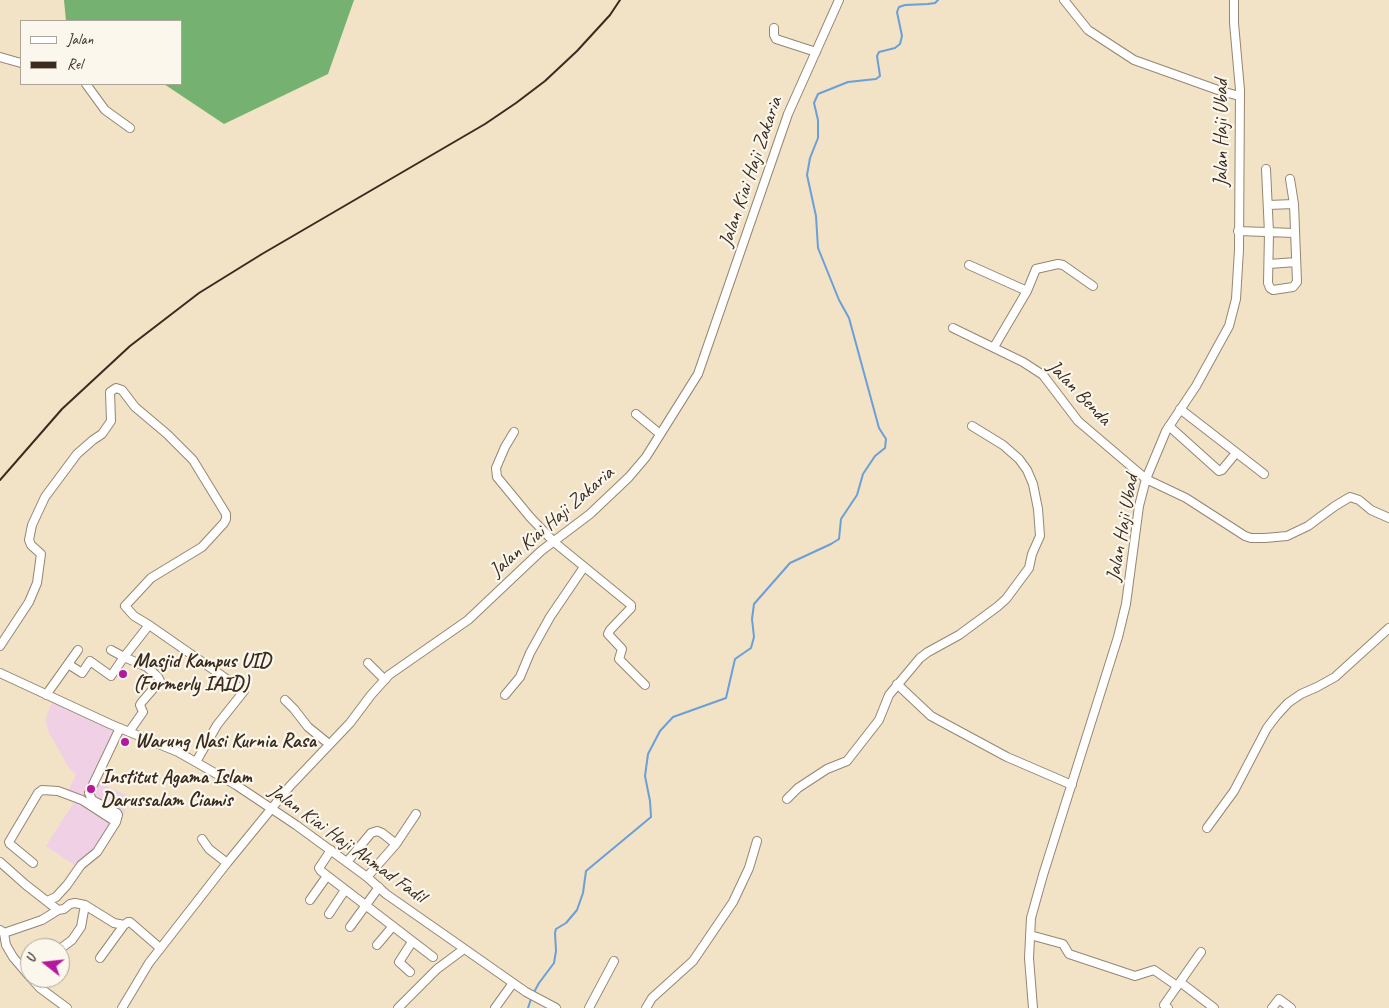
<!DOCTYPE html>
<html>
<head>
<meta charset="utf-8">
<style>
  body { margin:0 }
  #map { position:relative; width:1389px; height:1008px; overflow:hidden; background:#f2e2c6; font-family:Caveat,sans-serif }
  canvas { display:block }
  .legend { position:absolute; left:20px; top:20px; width:162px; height:65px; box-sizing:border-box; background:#fbf7ec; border:1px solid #aea59a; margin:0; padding:6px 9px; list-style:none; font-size:15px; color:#3b2a1e }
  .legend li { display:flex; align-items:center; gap:10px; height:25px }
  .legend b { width:25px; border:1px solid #aea59a }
  .north { position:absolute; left:20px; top:938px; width:50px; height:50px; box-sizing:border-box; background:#fbf7ec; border:1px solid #aea59a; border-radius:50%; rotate:286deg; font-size:14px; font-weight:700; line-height:20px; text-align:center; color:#3b2a1e }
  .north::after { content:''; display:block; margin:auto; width:18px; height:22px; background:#b5179e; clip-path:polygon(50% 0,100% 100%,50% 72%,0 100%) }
</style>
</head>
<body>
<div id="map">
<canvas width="1389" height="1008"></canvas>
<ul class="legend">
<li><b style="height:6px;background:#fff"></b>Jalan</li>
<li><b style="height:6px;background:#3b2a1e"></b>Rel</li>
</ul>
<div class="north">U</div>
</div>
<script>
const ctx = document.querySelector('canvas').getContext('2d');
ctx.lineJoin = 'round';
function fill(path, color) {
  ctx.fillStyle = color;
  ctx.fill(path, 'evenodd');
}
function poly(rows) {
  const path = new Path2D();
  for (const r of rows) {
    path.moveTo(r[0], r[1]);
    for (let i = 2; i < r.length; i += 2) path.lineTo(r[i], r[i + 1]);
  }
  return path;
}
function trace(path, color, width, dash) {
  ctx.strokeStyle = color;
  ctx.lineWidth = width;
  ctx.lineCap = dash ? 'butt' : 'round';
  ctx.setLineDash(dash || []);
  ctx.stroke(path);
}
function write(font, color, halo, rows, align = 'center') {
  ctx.font = font + ' Caveat,sans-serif';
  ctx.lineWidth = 4.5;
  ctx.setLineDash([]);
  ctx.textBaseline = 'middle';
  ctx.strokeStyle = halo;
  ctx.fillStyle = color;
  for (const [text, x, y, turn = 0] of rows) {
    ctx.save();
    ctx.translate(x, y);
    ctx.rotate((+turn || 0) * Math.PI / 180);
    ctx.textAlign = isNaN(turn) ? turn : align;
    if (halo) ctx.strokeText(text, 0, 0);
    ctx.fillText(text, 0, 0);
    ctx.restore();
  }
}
fill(poly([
  [53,701,121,733,96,781,128,796,122,808,126,810,119,824,82,870,46,846,74,802,65,797,76,775,68,766,48,731,46,721,47,714]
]), '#f0d0e4');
fill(poly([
  [64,0,354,0,328,74,224,124,164,84,181,84,181,21,66,21]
]), '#75b171');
trace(poly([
  [533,994,539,983,554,963,556,951,555,933,556,929,566,923,577,910,583,893,586,871,651,817,650,801,645,776,648,754,660,731,673,717,726,698,735,659,751,648,754,637,752,619,754,604,790,563,831,544,839,539,841,519,857,495,863,474,875,456,885,448,886,439,879,428,849,318,839,300,818,248,816,216,807,175,810,158,818,138,818,120,814,103,818,94,848,82,876,79,880,76,877,56,879,52,895,48,900,44,902,36,897,12,899,7,905,5,928,4,935,3,938,0],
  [528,1008,531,999]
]), '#6b9fd7', 2);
const minor = poly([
  [1064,0,1088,30,1134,60,1218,90,1239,96],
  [774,28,774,35,776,39,816,52],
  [0,57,21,63],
  [86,84,105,110,130,128],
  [1266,169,1269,233,1268,283,1270,288,1273,290,1293,287,1297,282,1294,204,1290,179],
  [1268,205,1294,204],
  [1238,231,1295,233],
  [1269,264,1296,262],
  [969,265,1027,291,994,347],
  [1027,291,1036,269,1058,264,1063,265,1093,286],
  [953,328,1023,362,1043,375,1078,421,1146,479,1186,498,1245,536,1251,538,1265,538,1287,536,1308,526,1335,506,1350,497,1359,500,1371,510,1389,518],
  [1180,409,1264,474],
  [636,414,660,434],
  [1169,426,1219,471,1222,470,1236,453],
  [514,432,505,447,496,468,497,477,530,517,554,542,631,605,631,608,610,630,608,634,622,649,619,659,645,685],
  [0,646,29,602,37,583,41,554,31,545,29,540,32,525,45,497,77,454,93,440,102,434,111,421,110,392,116,388,122,390,135,407,167,434,193,460,226,514,226,519,224,523,202,547,151,578,125,606,134,616,149,625,244,691,217,725,196,762],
  [368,663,385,680],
  [68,664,82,673,90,661,111,676,124,657,111,650],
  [0,673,110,724,178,752,236,785,296,825,367,877,386,894,459,945,526,992,556,1008],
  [897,684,931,716,1007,757,1072,785],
  [46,695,78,650],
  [505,695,520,677,530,653,550,617,584,567],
  [285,700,294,709,308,727,329,744],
  [129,732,143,712,140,705,141,703,160,681,158,677,147,667,124,657,149,625],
  [787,799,798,788,827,769,847,761,879,720,889,695,920,658,928,652,959,635,997,607,1006,599,1029,568,1032,554,1040,536,1038,509,1033,484,1027,470,1019,459,1003,445,972,426],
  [1207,828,1234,791,1267,728,1277,715,1288,703,1301,694,1317,687,1335,677,1389,628],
  [202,839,209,849,227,863],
  [396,844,416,814],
  [331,850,319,868,321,871,433,957],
  [0,862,26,885,58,910,64,909,70,904,75,903,85,905,114,923,124,925,128,922,130,922,160,948],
  [347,862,371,833,377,831,382,833,396,844,367,877],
  [33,863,10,844,9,842,38,793,42,790,58,791,82,800,116,822],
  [310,900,327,876],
  [47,901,56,897,67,885,81,865,97,852,116,822,118,815,117,813,92,800,89,793,120,728],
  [329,914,345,890],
  [350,927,379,887],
  [0,930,4,933,6,945,13,957,30,977],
  [4,933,42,920,58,910],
  [1030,935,1063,944,1069,954,1135,976,1154,970,1177,986],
  [377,945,393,926],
  [60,949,72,940,81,927,85,905],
  [100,958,124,925],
  [410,972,399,962,412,942],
  [31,978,40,988,67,1008],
  [1180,982,1214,1008],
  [122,1008,149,963,227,863,290,786,350,723,371,695,389,675,468,620,541,551,590,514,629,477,646,457,698,374,788,114,839,0],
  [398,1008,437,969,464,949],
  [495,1008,513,983],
  [589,1008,614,961],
  [646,1008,652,998,693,961,733,902,749,868,757,841],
  [1033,1008,1029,958,1031,918,1043,875,1118,637,1126,604,1139,506,1146,479,1166,431,1196,386,1229,326,1236,299,1239,250,1240,90,1234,23,1234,0],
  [1168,1008,1164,1005,1201,952],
  [1272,1008,1279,999,1291,1008]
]);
trace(minor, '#968672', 10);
trace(minor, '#fff', 8);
trace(poly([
  [0,480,62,409,130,346,199,293,262,254,485,124,516,103,545,81,577,51,610,15,620,0]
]), '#3b2a1e', 2);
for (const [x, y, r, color] of [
  [123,674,5,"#b5179e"],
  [125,742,5,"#b5179e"],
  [91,789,5,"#b5179e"]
]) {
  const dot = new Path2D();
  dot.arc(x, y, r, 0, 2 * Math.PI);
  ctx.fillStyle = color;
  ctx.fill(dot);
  trace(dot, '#fbf7ec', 2);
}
write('20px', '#3b2a1e', '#fbf7ec', [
  ["Jalan Haji Ubad",1222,133,-90],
  ["Jalan Kiai Haji Zakaria",751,172,-71],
  ["Jalan Benda",1079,393,46],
  ["Jalan Kiai Haji Zakaria",552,522,-41],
  ["Jalan Haji Ubad",1123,528,-80],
  ["Jalan Kiai Haji Ahmad Fadil",347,844,36]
]);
write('bold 20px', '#3b2a1e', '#fbf7ec', [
  ["Masjid Kampus UID",133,662],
  ["(Formerly IAID)",133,685],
  ["Warung Nasi Kurnia Rasa",135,742],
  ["Institut Agama Islam",101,778],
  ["Darussalam Ciamis",101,801]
], 'left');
</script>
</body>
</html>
